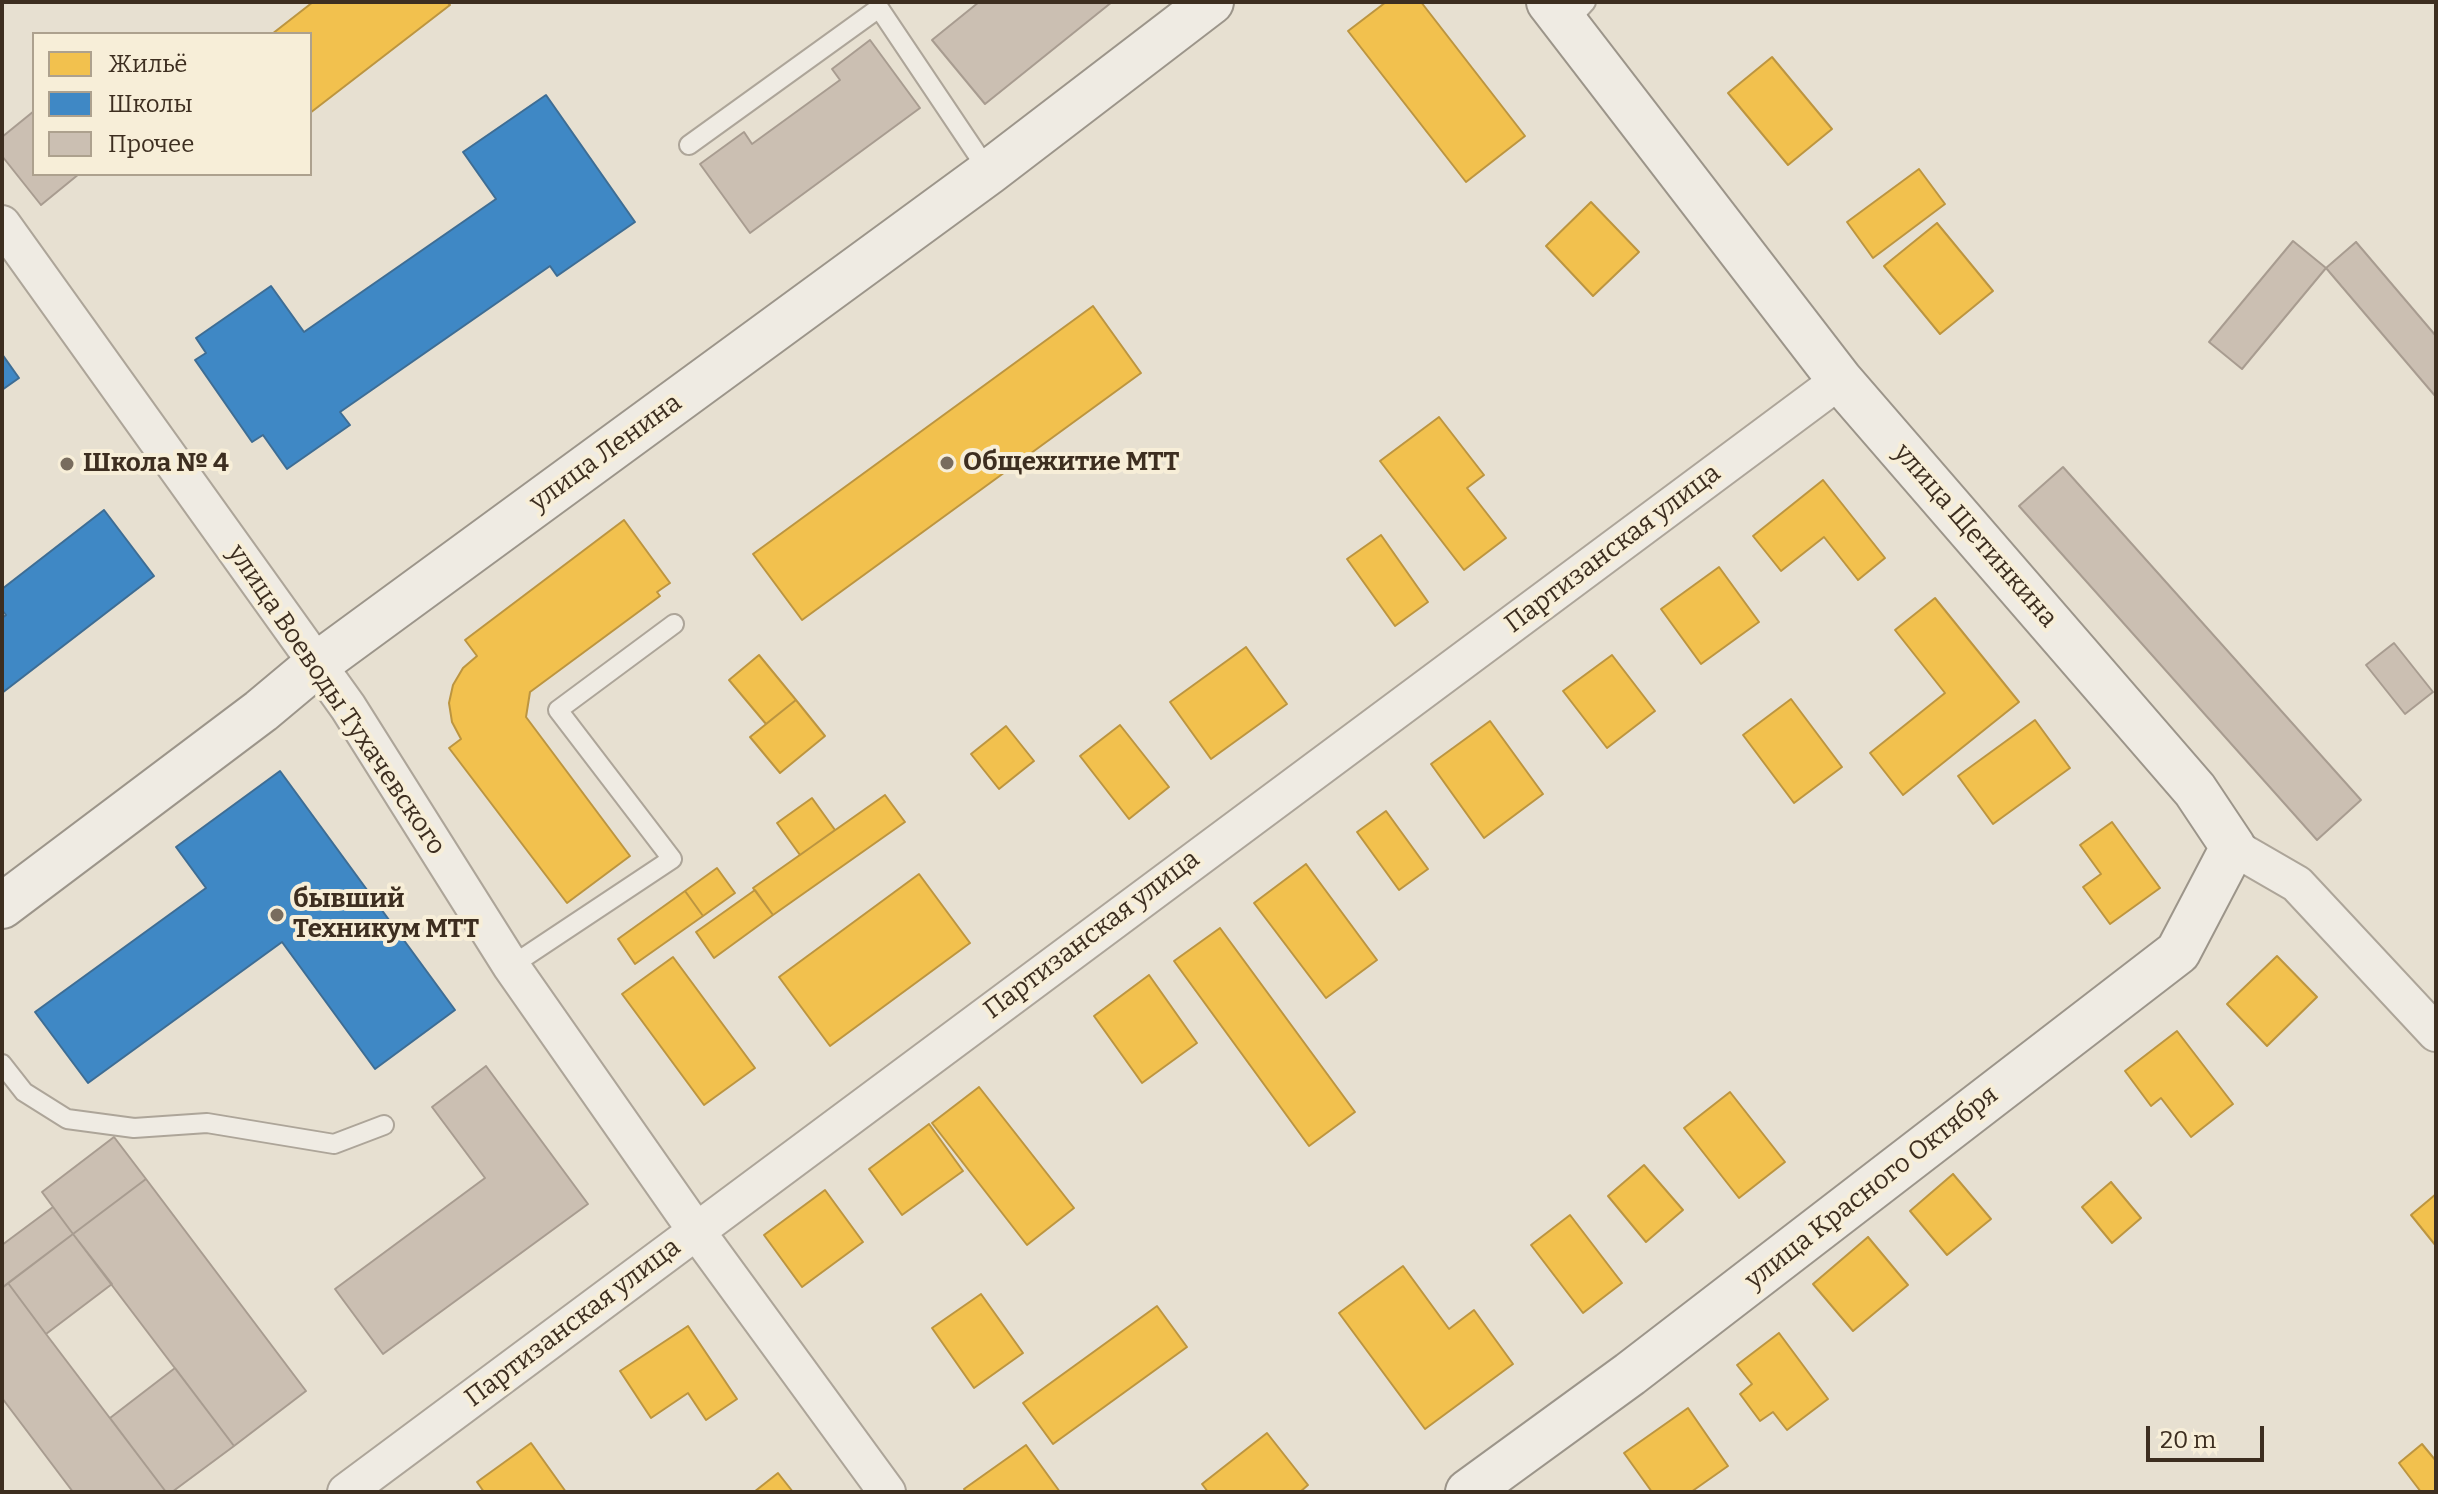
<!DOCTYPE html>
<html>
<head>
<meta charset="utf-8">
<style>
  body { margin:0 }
  #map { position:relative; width:2438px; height:1494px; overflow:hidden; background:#e7e0d1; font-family:Bitter,serif }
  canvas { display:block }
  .frame { position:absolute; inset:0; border:4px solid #3d2e20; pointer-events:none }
  .legend { position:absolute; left:32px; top:32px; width:280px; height:144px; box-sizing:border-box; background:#f7eed8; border:2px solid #ada18e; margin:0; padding:10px 14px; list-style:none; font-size:24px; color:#3d2e20 }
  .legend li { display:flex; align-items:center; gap:16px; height:40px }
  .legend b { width:40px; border:2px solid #ada18e }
  .scale { position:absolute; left:2146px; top:1426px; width:118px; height:36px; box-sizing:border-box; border:4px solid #3d2e20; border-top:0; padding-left:10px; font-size:24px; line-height:28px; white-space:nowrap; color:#3d2e20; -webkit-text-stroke:6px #f7eed8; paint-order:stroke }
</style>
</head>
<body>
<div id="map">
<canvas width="2438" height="1494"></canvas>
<div class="frame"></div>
<ul class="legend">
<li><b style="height:22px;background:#f2c14e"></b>Жильё</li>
<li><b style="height:22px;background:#3f88c5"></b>Школы</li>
<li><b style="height:22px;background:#cbbfb2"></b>Прочее</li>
</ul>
<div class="scale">20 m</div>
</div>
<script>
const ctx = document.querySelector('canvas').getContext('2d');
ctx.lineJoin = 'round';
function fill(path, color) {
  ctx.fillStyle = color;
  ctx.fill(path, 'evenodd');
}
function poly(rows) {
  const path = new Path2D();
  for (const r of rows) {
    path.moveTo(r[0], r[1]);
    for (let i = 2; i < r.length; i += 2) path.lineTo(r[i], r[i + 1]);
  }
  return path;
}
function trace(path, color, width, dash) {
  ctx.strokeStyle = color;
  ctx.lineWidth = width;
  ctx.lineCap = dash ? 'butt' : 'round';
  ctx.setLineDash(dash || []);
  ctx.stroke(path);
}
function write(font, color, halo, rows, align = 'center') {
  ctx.font = font + ' Bitter,serif';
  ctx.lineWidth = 8;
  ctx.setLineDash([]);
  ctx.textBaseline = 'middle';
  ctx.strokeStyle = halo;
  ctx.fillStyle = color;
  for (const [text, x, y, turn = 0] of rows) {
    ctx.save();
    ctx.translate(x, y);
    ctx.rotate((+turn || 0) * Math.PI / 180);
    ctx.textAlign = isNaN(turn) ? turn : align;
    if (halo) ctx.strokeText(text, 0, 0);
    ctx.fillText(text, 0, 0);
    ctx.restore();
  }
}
const homes = poly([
  [313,2,447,2,450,5,310,113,310,34,272,34,313,2],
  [1386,2,1421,2,1525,136,1466,182,1348,31,1386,2],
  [1772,57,1832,129,1788,165,1728,93,1772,57],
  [1919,169,1945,204,1873,258,1847,222,1919,169],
  [1591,202,1639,252,1593,296,1546,246,1591,202],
  [1937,223,1993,291,1940,334,1884,266,1937,223],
  [1093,306,1141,373,802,620,753,554,1093,306],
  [1439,417,1484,475,1467,488,1506,538,1464,570,1380,461,1439,417],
  [1823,480,1885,558,1858,580,1824,537,1781,571,1753,536,1823,480],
  [624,520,670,583,657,592,660,596,530,692,526,717,630,856,567,903,449,748,461,739,452,722,449,703,453,685,463,668,477,656,465,640,624,520],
  [1381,535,1428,602,1395,626,1347,559,1381,535],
  [1719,567,1759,622,1701,664,1661,609,1719,567],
  [1935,598,2019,702,1903,795,1870,753,1945,693,1895,630,1935,598],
  [1246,647,1287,704,1211,759,1170,702,1246,647],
  [759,655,796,700,766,724,729,680,759,655],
  [1612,655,1655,711,1607,748,1563,691,1612,655],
  [1791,699,1842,767,1794,803,1743,735,1791,699],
  [796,700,825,736,780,773,750,737,796,700],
  [2035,720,2070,768,1993,824,1958,776,2035,720],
  [1490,721,1543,794,1484,838,1431,764,1490,721],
  [1120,725,1169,787,1129,819,1080,756,1120,725],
  [1006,726,1034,761,999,789,971,754,1006,726],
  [885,795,905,822,773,915,753,888,885,795],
  [812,798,835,830,800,855,777,823,812,798],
  [1386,811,1428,869,1399,890,1357,832,1386,811],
  [2112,822,2160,888,2110,924,2083,887,2101,874,2080,845,2112,822],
  [1306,864,1377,960,1326,998,1254,903,1306,864],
  [717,868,735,893,703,916,685,891,717,868],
  [919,874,970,943,830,1046,779,977,919,874],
  [755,890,773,915,714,958,696,932,755,890],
  [685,891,703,916,635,964,618,939,685,891],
  [1220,928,1355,1112,1309,1146,1174,961,1220,928],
  [2277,956,2317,997,2267,1046,2227,1004,2277,956],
  [673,957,755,1068,704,1105,622,994,673,957],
  [1149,975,1197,1043,1142,1083,1094,1016,1149,975],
  [2177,1031,2233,1104,2191,1137,2161,1098,2151,1106,2125,1071,2177,1031],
  [979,1087,1074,1208,1027,1245,932,1123,979,1087],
  [1730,1092,1785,1162,1739,1198,1684,1128,1730,1092],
  [929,1124,963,1171,902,1215,869,1169,929,1124],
  [1644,1165,1683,1210,1646,1242,1608,1196,1644,1165],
  [1953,1174,1991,1219,1947,1255,1910,1211,1953,1174],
  [2111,1182,2141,1218,2112,1243,2082,1207,2111,1182],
  [825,1190,863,1242,802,1287,764,1235,825,1190],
  [2436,1194,2436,1246,2411,1215,2436,1194],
  [1570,1215,1622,1283,1583,1313,1531,1245,1570,1215],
  [1868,1237,1908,1285,1853,1331,1813,1284,1868,1237],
  [1403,1266,1449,1329,1474,1310,1513,1364,1425,1429,1339,1313,1403,1266],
  [981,1294,1023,1353,974,1388,932,1328,981,1294],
  [1157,1306,1187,1347,1053,1444,1023,1403,1157,1306],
  [688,1326,737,1399,706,1420,688,1393,651,1418,620,1371,688,1326],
  [1779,1333,1828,1399,1787,1430,1773,1412,1760,1421,1740,1394,1752,1384,1737,1365,1779,1333],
  [1688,1408,1728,1466,1691,1492,1652,1492,1624,1453,1688,1408],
  [1267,1433,1308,1485,1300,1492,1208,1492,1202,1484,1267,1433],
  [531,1443,566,1492,484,1492,477,1482,531,1443],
  [2422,1444,2436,1461,2436,1492,2421,1492,2399,1463,2422,1444],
  [1026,1445,1060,1492,966,1492,964,1489,1026,1445],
  [778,1473,793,1492,754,1492,778,1473]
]);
fill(homes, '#f2c14e');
trace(homes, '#bc9540', 2);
const schools = poly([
  [546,95,635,222,557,276,550,266,340,412,350,425,287,469,263,435,252,442,195,360,206,353,196,338,271,286,304,332,496,199,463,152,546,95],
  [2,354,19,378,2,390,2,354],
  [104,510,154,576,2,693,2,618,6,615,2,610,2,589,104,510],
  [280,771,455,1010,375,1069,282,942,88,1083,35,1012,206,888,176,847,280,771]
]);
fill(schools, '#3f88c5');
trace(schools, '#3e6d94', 2);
const building = poly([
  [979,2,1112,2,985,104,932,40,979,2],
  [870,40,920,108,750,233,700,164,744,132,752,144,840,80,832,69,870,40],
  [34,111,34,174,79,174,41,205,2,156,2,137,34,111],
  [2293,241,2326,268,2242,369,2209,342,2293,241],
  [2356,242,2436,336,2436,397,2326,268,2356,242],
  [2063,467,2361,800,2317,840,2019,506,2063,467],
  [2394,643,2433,692,2405,714,2366,665,2394,643],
  [486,1066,588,1204,383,1354,335,1289,485,1178,432,1107,486,1066],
  [114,1137,146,1179,73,1234,42,1192,114,1137],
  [146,1179,306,1391,234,1446,73,1234,146,1179],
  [53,1207,73,1234,2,1288,2,1245,53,1207],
  [73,1234,112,1284,46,1334,8,1283,73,1234],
  [8,1283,46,1334,166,1492,73,1492,2,1398,2,1288,8,1283],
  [175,1368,234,1446,172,1492,166,1492,110,1418,175,1368]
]);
fill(building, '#cbbfb2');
trace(building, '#a89c90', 2);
const lane = poly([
  [1566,24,1586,2],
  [689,145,879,8,989,172],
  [511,966,672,859,558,710,674,624],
  [2,1064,24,1092,67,1119,134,1128,207,1123,334,1144,384,1125]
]);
const street = poly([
  [2,224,348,707,511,966,697,1232,887,1492],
  [2233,847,2297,884,2436,1033],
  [346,1492,1840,380]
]);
const secondary = poly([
  [2,906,261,711,316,665,989,172,1211,2],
  [1468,1492,1630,1374,2178,952,2233,847,2195,790,1840,380,1549,2]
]);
trace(lane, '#ada599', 22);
trace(street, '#ada599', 40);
trace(secondary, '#9c958a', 48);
trace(lane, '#efebe3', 18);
trace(street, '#efebe3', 36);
trace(secondary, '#efebe3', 44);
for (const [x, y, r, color] of [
  [947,463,8,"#786c5e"],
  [67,464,8,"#786c5e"],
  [277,915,8,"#786c5e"]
]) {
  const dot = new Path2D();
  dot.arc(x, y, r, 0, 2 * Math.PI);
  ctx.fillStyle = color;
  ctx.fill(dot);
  trace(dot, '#f7eed8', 3);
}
write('26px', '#3d2e20', '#f7eed8', [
  ["улица Ленина",606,453,-36],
  ["улица Щетинкина",1975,536,49],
  ["Партизанская улица",1613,549,-37],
  ["улица Воеводы Тухачевского",336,700,56],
  ["Партизанская улица",1092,935,-37],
  ["улица Красного Октября",1872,1188,-38],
  ["Партизанская улица",573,1323,-37]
]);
write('bold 26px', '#3d2e20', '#f7eed8', [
  ["Общежитие МТТ",963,463],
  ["Школа № 4",83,464],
  ["бывший",293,900],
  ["Техникум МТТ",293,930]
], 'left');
</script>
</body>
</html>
